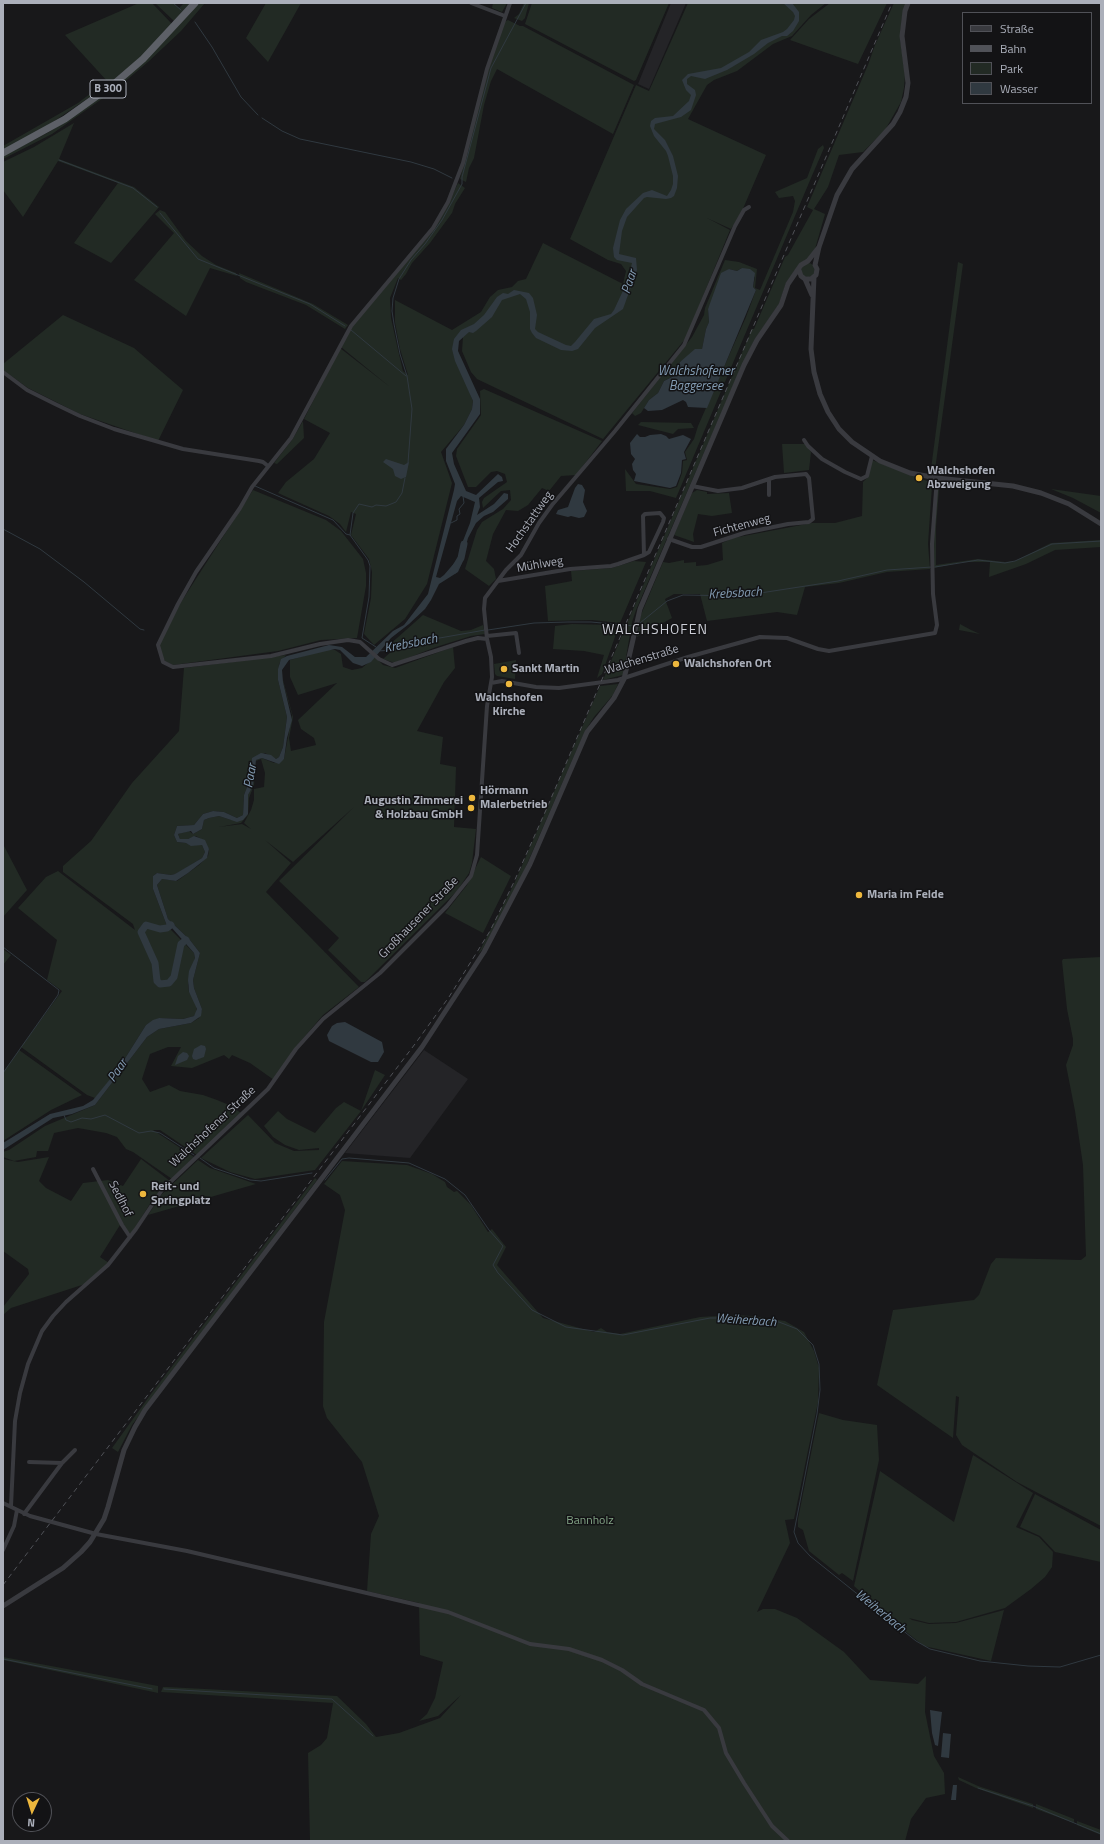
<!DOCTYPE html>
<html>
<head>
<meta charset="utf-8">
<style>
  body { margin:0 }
  #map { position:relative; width:1104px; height:1844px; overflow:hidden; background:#18181a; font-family:"Titillium Web",sans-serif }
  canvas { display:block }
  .frame { position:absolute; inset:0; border:4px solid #abafba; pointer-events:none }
  .legend { position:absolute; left:962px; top:12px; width:130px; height:92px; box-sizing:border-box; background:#131315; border:1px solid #505157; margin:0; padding:5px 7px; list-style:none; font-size:12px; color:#abafba }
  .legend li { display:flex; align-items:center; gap:8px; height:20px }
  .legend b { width:20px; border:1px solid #505157 }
  .north { position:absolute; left:12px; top:1792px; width:40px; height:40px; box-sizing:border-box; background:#131315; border:1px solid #505157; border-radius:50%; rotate:184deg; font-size:11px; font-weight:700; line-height:16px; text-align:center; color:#abafba }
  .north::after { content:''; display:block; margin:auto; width:14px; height:18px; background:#edb73d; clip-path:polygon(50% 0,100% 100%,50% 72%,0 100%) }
</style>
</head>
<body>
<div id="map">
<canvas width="1104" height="1844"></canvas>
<div class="frame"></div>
<ul class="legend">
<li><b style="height:5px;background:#393a3f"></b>Straße</li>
<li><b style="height:5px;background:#505258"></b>Bahn</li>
<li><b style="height:11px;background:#222a24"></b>Park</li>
<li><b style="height:11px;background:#303940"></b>Wasser</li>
</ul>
<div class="north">N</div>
</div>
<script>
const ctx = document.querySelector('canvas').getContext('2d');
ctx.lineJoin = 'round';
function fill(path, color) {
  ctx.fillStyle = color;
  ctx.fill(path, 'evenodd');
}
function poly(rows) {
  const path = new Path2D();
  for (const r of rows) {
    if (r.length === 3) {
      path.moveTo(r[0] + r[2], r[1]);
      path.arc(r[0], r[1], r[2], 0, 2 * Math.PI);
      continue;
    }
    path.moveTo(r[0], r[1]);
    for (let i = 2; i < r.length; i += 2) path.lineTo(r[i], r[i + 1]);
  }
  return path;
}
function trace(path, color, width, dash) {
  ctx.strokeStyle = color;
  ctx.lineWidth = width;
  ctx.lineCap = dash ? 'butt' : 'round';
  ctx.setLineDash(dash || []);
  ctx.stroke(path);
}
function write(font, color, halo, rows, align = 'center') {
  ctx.font = font + ' "Titillium Web",sans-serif';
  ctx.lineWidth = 3;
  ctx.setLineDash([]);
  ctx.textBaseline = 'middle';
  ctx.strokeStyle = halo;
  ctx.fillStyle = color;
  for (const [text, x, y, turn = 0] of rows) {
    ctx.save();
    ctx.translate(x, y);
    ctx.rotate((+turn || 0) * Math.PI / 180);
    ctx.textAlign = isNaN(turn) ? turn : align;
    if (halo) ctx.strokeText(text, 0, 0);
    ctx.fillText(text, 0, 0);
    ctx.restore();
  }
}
fill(poly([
  [671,3,686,3,649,89,638,84],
  [424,1050,468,1079,410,1158,345,1153]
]), '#242427');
fill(poly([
  [139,3,152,3,172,24,142,56,109,84,47,126,3,150,3,146,78,103,107,81,65,35],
  [155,3,173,3,179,8,184,3,191,3,174,21],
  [198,3,205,3,181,31,148,62,116,89,52,134,3,159,3,156,49,132,99,99],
  [266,3,301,3,268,62,246,38],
  [493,3,507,3,502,12,492,8],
  [524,3,529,3,525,18,522,21,514,18,519,14],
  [532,3,669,3,636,80,634,81,525,24],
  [688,3,826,3,811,15,792,36,773,44,737,71,714,80,707,85,688,119,766,155,742,211,731,229,707,218,730,230,686,338,603,439,477,379,471,372,462,351,463,337,459,334,455,339,466,383,473,401,472,409,464,425,441,452,452,483,427,584,405,619,374,645,364,634,371,598,372,572,369,559,351,535,356,514,351,512,346,532,340,524,329,516,278,493,286,482,314,459,330,433,304,419,340,348,390,387,341,347,351,327,429,235,451,198,458,183,465,188,455,204,452,213,430,243,412,263,406,274,401,280,398,278,390,298,391,318,398,350,403,371,408,375,400,349,395,322,395,300,452,330,481,312,490,297,498,290,512,287,518,281,526,279,543,243,623,284,626,271,621,264,608,260,570,239,636,85,649,91],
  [830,3,887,3,858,64,790,40,809,19],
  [894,3,906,3,902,17,900,37,905,75,904,88,901,102,885,130,863,152,839,155,828,187,814,209,825,214,815,249,808,259,800,263,786,283,779,304,755,339,742,365,636,610,632,622,623,675,603,680,752,329,754,329,785,257,788,255,813,210,807,207,868,65,875,45],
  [508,20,520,26,512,37,520,26,523,26,634,85,613,134,497,69,491,81,484,105,474,158,469,168,466,182,460,179,488,70,504,22],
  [74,123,59,159,134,187,159,207,111,263,74,243,118,183,58,161,23,217,3,190,3,162,34,147],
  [823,145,824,148,811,178,676,498,650,491,626,491,625,469,636,484,670,489,677,487,682,473,683,461,687,460,685,452,694,439,698,426,746,317,756,290,753,287,755,277,742,268,737,271,729,269,708,309,709,322,706,329,702,349,680,362,676,375,664,381,658,393,649,400,641,413,635,416,632,413,692,337,704,315,705,308,725,260,739,262,757,269,755,288,760,290,793,212,795,201,793,196,779,198,775,192,807,178,818,149],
  [160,210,165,212,186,241,202,256,216,265,236,273,237,276,210,268,186,316,134,280,174,233,155,214],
  [958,262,963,264,935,470,931,469],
  [808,270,7],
  [239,273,313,304,348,325,345,329,306,305,246,282,240,278],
  [63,315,134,348,183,390,158,441,80,414,28,388,3,370,3,364],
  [484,389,602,441,576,475,561,476,549,491,542,488,528,505,518,511,506,510,493,534,486,561,494,569,496,579,489,586,465,569,477,530,482,522,503,509,511,500,510,490,501,491,483,508,482,502,484,498,507,482,505,474,497,471,491,472,476,487,468,487,456,456,457,449,481,415,480,391],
  [303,421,304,438,277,464,274,463,292,440],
  [641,422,691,423,694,428,678,429,673,434,638,425],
  [782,444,805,444,811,452,809,470,784,473],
  [872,460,927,481,932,486,928,544,930,569,887,572,839,583,805,587,797,615,777,612,707,621,700,594,674,594,665,599,672,618,637,637,640,617,663,562,669,563,684,560,684,563,696,562,696,566,707,565,723,560,722,543,733,538,812,523,835,523,862,516,863,482,868,477],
  [942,482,939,489,936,527,936,565,978,559,1005,562,1015,561,1051,543,1101,540,1101,547,1055,550,1026,564,989,577,990,562,963,562,934,568,932,542,938,484],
  [1051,489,1101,496,1101,513,1073,498],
  [253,490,326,520,341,531,363,559,366,573,366,586,357,638,321,640,278,651,173,665,165,661,160,654,160,643,176,610],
  [697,490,707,492,707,494,729,493,732,513,712,516,698,514,693,534,694,542,674,535,692,493],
  [634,561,646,562,620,623,592,620,548,621,545,586,572,581,571,571,612,568],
  [423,615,461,631,471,630,483,625,485,634,471,636,436,647,395,663,383,659,392,651,388,646],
  [572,624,612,625,616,634,602,674,597,678,604,655,584,651,553,649,555,626],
  [960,624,971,630,980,634,959,630],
  [453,647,455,668,444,682,417,731,443,737,440,764,456,767,454,827,476,829,472,863,469,873,457,891,365,982,361,982,328,950,339,938,279,881,354,807,293,862,265,840,291,863,266,892,359,987,323,1015,295,1048,274,1080,250,1063,232,1055,229,1059,224,1055,192,1068,171,1066,181,1047,168,1047,150,1054,142,1079,150,1092,169,1085,180,1091,203,1095,217,1100,229,1105,241,1113,197,1155,160,1130,153,1130,194,1157,172,1179,133,1152,126,1149,117,1137,106,1133,78,1128,54,1133,48,1151,37,1151,36,1157,14,1161,3,1157,3,1152,9,1150,45,1126,95,1105,147,1037,159,1029,191,1023,199,1018,202,1009,194,988,193,980,200,953,190,940,168,919,157,885,162,879,177,881,199,865,208,856,209,849,201,839,196,836,188,839,180,839,178,834,189,831,193,834,202,829,204,820,209,818,219,816,231,820,248,814,248,795,253,785,256,760,262,758,274,763,284,759,292,715,283,682,283,668,283,680,293,717,289,738,291,751,316,745,314,738,301,729,298,720,337,683,298,695,290,677,290,660,325,650,335,650,341,654,343,667,352,670,362,668,375,657,383,665,395,668],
  [261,759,265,773,264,787,254,789,254,800,251,810,244,823,251,829,242,824,219,827,241,823,248,815,249,798,254,785,256,761],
  [286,655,279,664,278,680,287,717,283,747,279,757,276,759,265,753,251,761,250,779,244,795,243,815,237,818,224,812,213,811,203,814,194,825,177,826,174,835,177,842,202,845,205,852,202,858,176,874,171,875,157,873,153,876,153,889,167,926,194,953,195,958,188,985,189,992,196,1004,197,1012,194,1016,183,1019,159,1018,146,1025,119,1068,97,1096,95,1098,87,1095,21,1047,62,991,47,980,57,940,18,908,46,877,58,871,135,930,133,924,63,872,63,866,91,841,132,783,179,731,184,668],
  [516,660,515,679,497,676,495,674,494,664],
  [618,684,613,695,594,717,585,731,517,887,482,950,478,954,514,884,600,686],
  [3,844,27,890,3,917],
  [481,857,511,876,483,933,445,913,467,885],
  [3,949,11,955,3,965],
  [1101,957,1101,1526,1017,1482,962,1445,956,1435,959,1397,956,1396,953,1438,877,1385,893,1310,974,1300,979,1295,991,1264,996,1258,1081,1260,1086,1256,1083,1165,1075,1111,1066,1065,1073,1045,1073,1039,1067,1009,1062,961,1063,959],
  [19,1050,82,1095,51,1110,3,1141,3,1073],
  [375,1070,385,1075,361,1111,315,1170,255,1179,230,1172,201,1158,248,1115,275,1143,294,1151,319,1150,319,1148,299,1150,285,1145,273,1137,264,1126,278,1111,287,1119,315,1133,336,1108,344,1102,361,1111],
  [49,1157,39,1181,46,1188,71,1201,83,1183,108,1180,123,1186,141,1159,170,1181,153,1199,131,1234,120,1225,100,1257,109,1263,85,1284,11,1308,3,1315,3,1307,29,1274,28,1269,3,1251,3,1159,18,1162],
  [198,1160,210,1168,256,1184,148,1215,162,1194],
  [342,1161,407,1165,432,1174,445,1182,447,1187,454,1192,457,1191,471,1205,488,1232,492,1229,506,1247,497,1265,543,1318,594,1332,601,1328,607,1332,620,1334,700,1317,734,1315,753,1316,785,1321,804,1332,814,1351,819,1368,818,1402,794,1519,785,1520,790,1543,757,1612,763,1609,775,1609,797,1618,844,1652,870,1680,918,1684,926,1676,925,1712,934,1756,944,1773,945,1794,926,1798,911,1819,905,1841,310,1841,308,1753,321,1745,327,1738,333,1703,161,1692,163,1687,167,1687,337,1696,366,1724,376,1737,399,1733,440,1718,461,1695,438,1716,419,1721,427,1714,435,1698,443,1662,420,1655,419,1603,367,1591,371,1534,379,1516,362,1462,327,1418,323,1406,324,1322,345,1210,340,1195,324,1184],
  [315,1178,317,1180,132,1425,118,1452,112,1448,151,1394],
  [819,1413,843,1420,877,1425,879,1460,853,1581,842,1573,839,1575,809,1551,803,1530,798,1527,798,1519],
  [973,1455,1033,1493,1016,1527,1039,1537,1053,1552,1052,1567,1045,1577,1031,1589,1005,1608,956,1622,929,1623,909,1618,912,1620,929,1624,956,1623,1004,1610,991,1661,924,1646,896,1624,854,1586,880,1471,954,1522],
  [1035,1494,1101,1530,1101,1562,1055,1552,1040,1536,1020,1527],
  [3,1657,158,1686,158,1693,3,1660],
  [958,1777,978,1786,1033,1804,1033,1808,976,1788,959,1780],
  [1036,1804,1074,1819,1074,1823,1036,1809],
  [1077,1821,1101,1830,1101,1835,1077,1825]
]), '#222a24');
fill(poly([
  [783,3,792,3,799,12,799,21,793,31,787,36,782,36,768,43,754,54,727,70,705,79,691,76,687,79,687,84,695,90,696,95,691,110,681,117,655,124,654,129,665,140,673,156,678,176,677,188,674,196,671,198,666,199,647,197,644,198,627,217,622,231,619,254,636,258,637,270,623,309,595,328,578,349,572,351,561,350,536,338,532,333,530,329,530,312,526,299,520,294,502,300,492,317,476,331,473,333,469,332,459,341,458,351,480,399,480,414,452,453,454,464,466,491,476,495,498,474,502,477,503,481,498,482,479,498,480,507,477,515,494,504,504,493,508,494,508,499,493,512,484,516,476,523,468,538,464,553,459,551,470,523,475,502,461,496,457,501,436,577,440,578,444,575,456,561,462,563,458,572,439,584,431,600,425,609,409,624,391,638,371,662,362,666,353,663,340,650,335,649,289,660,282,670,283,682,292,720,287,738,284,759,279,764,262,758,256,760,253,786,248,795,248,814,243,820,237,822,219,816,209,818,204,820,202,829,193,834,191,831,178,834,180,839,188,839,194,836,205,840,209,849,207,858,188,873,176,881,162,879,157,885,168,919,190,940,200,953,193,980,194,988,202,1009,201,1016,191,1023,159,1029,147,1037,95,1105,72,1114,53,1118,3,1150,3,1143,50,1114,83,1106,93,1100,119,1068,146,1025,153,1020,159,1018,183,1019,194,1016,197,1009,189,992,188,980,189,971,195,958,194,953,172,928,167,926,153,889,153,876,157,873,171,875,175,874,202,858,205,852,202,845,191,846,186,843,177,842,174,835,177,826,194,825,203,814,213,811,224,812,237,818,243,815,244,795,250,779,252,758,261,753,271,755,276,759,279,757,283,747,287,717,278,680,278,669,281,659,287,656,329,645,342,647,355,657,366,657,393,631,404,625,428,594,454,490,455,484,446,461,446,449,464,425,472,409,473,401,455,361,452,349,454,339,461,330,474,324,484,315,497,297,503,293,508,294,514,290,529,293,533,298,537,315,535,329,538,332,566,345,571,346,575,342,594,319,611,314,614,310,628,280,632,263,617,260,614,257,613,248,620,220,626,209,643,193,652,190,667,196,671,190,673,184,673,176,668,156,666,151,654,136,650,126,651,121,655,118,673,116,689,101,691,95,686,90,682,80,688,74,721,68,749,52,761,40,783,32,787,29,794,20,795,16,793,12],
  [742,268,750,269,755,273,753,287,756,290,707,408,688,407,686,402,683,400,662,410,648,411,644,408,649,400,658,393,664,381,676,375,680,362,695,349,702,349,706,329,709,322,708,309,721,273,729,269,737,271],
  [637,434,640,437,645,437,650,435,661,434,666,436,669,439,683,435,691,439,684,452,686,459,682,460,681,473,676,486,670,488,634,481,636,474,633,470,632,464,635,459,631,454,630,443],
  [386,459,404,465,409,462,406,477,401,479,395,476,393,469,383,462],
  [578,484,582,485,585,490,583,502,587,511,584,517,579,518,571,516,568,517,556,514,558,510,568,507,575,488],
  [345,1022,382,1042,384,1052,378,1062,371,1062,329,1041,327,1035,332,1026,337,1023],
  [201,1045,205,1046,206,1049,204,1057,196,1060,193,1059,192,1056,194,1049],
  [183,1052,187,1053,189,1056,187,1060,175,1065,178,1056],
  [930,1710,942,1712,938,1746,935,1745,932,1733],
  [943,1733,951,1734,949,1758,941,1757],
  [953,1785,957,1785,956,1800,951,1800]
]), '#303940');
trace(poly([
  [173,3,181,10],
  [195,22,212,47,241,97,258,115],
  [262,118,282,131,300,139,411,162,434,169,452,178],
  [59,160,133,188,157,207],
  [160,213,198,259,310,304,345,326],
  [351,330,406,376],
  [408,463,412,409,407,376,400,354,394,324,392,311,393,298,399,279,411,260,425,244,442,220,462,184,462,177,491,68,526,3],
  [255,486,333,520,346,534,350,535],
  [451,523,457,520,457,516,460,514,459,509,464,503,463,496],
  [3,529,40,549,84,582,140,629,144,630],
  [935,567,978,560,1005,563,1015,561,1052,544,1101,541],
  [640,623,667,601,683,595,741,596,838,581,887,570,932,567],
  [488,630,534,623,568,622,591,622,634,626],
  [376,647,362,638,369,597,370,566,368,560,350,535,353,513,359,504,372,507,376,505,386,506,396,502,402,493,405,478],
  [378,651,393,650,434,639,485,630],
  [3,947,59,990,58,995,3,1073],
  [64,1115,66,1120,71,1122,82,1118,91,1119,105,1115,139,1133,151,1131,160,1133,194,1155],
  [200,1158,214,1168,250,1180,261,1181,312,1173],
  [325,1180,342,1159,349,1158,409,1163,445,1179,465,1195,489,1230,503,1246,493,1265,498,1273,532,1310,566,1327,623,1335,710,1318,741,1318,779,1322,797,1329,813,1345,819,1364,820,1390,817,1414,794,1532,798,1543,810,1556,916,1641,930,1649,980,1661,1028,1666,1060,1667,1101,1655],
  [3,1659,152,1689],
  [164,1689,332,1699,373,1736],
  [978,1788,1033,1806,1101,1834]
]), '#303940', 1);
trace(poly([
  [454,570,461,558,464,544],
  [171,925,167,928,160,929,146,925,141,932,155,963,157,981,160,984,169,983,174,977,181,944,186,940]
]), '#303940', 7);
trace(poly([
  [471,3,505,16],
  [3,372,27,390,55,404,80,416,114,429,183,449,259,461,263,462,268,466],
  [804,440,808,446,822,459,845,472,861,479,867,476,872,456],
  [769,480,769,495],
  [669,539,692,547,701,547,744,533,788,524,809,522,813,519,809,478,806,474,775,477,742,488,718,491,692,486],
  [498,581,570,569,611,566,618,564,644,555,649,552,663,522,664,518,660,513,645,514,643,516,644,555],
  [487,636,516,633,519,653],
  [487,639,478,638,466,641,392,665,379,659,360,642,348,640,320,644,271,656,173,667,163,662,158,645,178,604,196,572,240,508,252,487,291,438,351,326,433,228,448,202,463,163,487,69,510,3],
  [491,683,502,681,536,687,559,688,618,680,688,657,760,637,787,638,818,649,829,651,935,633,937,625,933,594,932,544,937,478],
  [93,1169,122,1225,130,1237],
  [29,1462,62,1463],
  [3,1503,30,1516,96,1534,187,1551,448,1612,530,1644,569,1649,602,1660,622,1670,642,1684,704,1710,719,1728,726,1753,744,1783,772,1826,788,1841],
  [11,1506,15,1421,20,1393,28,1364,42,1331,53,1316,66,1302,108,1265,136,1229,162,1190,268,1089,296,1049,323,1019,380,973,447,906,471,876,477,855,487,706,492,677,491,657,487,639,484,609,485,598,506,570,521,555,539,523,552,505,615,431,684,345,735,226,744,210,749,207],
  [24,1514,62,1463,75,1450],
  [3,1550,14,1526,17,1510]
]), '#393a3f', 4);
trace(poly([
  [799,270,801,276,805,279,811,279,816,275,817,269,815,265,819,247,837,195,852,169,893,124,900,112,906,97,908,83,902,36,905,11,908,3],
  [814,277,811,349,814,372,820,394,828,412,839,429,852,442,880,461,910,473,937,478,1013,486,1041,493,1069,504,1101,524],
  [805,279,812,295],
  [3,1606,63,1568,81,1552,90,1542,104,1519,108,1507,124,1450,135,1427,145,1410,422,1047,484,952,530,864,587,732,614,698,624,679,640,609,744,365,757,340,781,305,788,284,801,265,808,261,819,247]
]), '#393a3f', 5);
trace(poly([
  [3,153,65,119,114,84,143,59,195,3]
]), '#5d6067', 7);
trace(poly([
  [3,1585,415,1044,449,997,490,931,513,884,546,810,892,3]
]), '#505258', 1, [5, 4]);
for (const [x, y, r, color] of [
  [919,478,4,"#edb73d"],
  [676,664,4,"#edb73d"],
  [504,669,4,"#edb73d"],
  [509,684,4,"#edb73d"],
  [472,798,4,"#edb73d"],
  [471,808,4,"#edb73d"],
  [859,895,4,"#edb73d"],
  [143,1194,4,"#edb73d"]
]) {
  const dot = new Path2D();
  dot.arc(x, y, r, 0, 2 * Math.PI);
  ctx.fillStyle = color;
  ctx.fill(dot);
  trace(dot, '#131315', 1.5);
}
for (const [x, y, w] of [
  [108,89,36]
]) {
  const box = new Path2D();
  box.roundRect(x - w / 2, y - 9, w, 18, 3);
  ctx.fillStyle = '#131315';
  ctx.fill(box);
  trace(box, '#abafba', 1);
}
write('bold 11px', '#abafba', null, [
  ["B 300",108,89]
]);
write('bold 12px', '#abafba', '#131315', [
  ["Walchshofen",927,471],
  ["Abzweigung",927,485],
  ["Walchshofen Ort",684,664],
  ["Sankt Martin",512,669],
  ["Walchshofen",509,698,"center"],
  ["Kirche",509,712,"center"],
  ["Hörmann",480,791],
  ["Malerbetrieb",480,805],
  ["Augustin Zimmerei",463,801,"right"],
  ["& Holzbau GmbH",463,815,"right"],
  ["Maria im Felde",867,895],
  ["Reit- und",151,1187],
  ["Springplatz",151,1201]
], 'left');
write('12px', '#abafba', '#131315', [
  ["Hochstattweg",530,522,-55],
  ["Fichtenweg",742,526,-15],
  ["Mühlweg",540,565,-10],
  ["Walchenstraße",642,660,-17],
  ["Großhausener Straße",419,918,-46],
  ["Walchshofener Straße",213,1127,-43],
  ["Sedlhof",120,1199,63]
]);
write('12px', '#83a486', '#131315', [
  ["Bannholz",590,1521]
]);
write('italic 13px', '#839cb3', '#131315', [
  ["Paar",630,282,-72],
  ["Walchshofener",696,372],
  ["Baggersee",696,387],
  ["Krebsbach",735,594,-3],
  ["Krebsbach",411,644,-11],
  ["Paar",251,776,-80],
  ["Paar",118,1071,-55],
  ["Weiherbach",746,1321,4],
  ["Weiherbach",880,1612,39]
]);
ctx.letterSpacing = '1px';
write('14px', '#ccced6', '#131315', [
  ["WALCHSHOFEN",655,631]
]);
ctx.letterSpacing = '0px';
</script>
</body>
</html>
